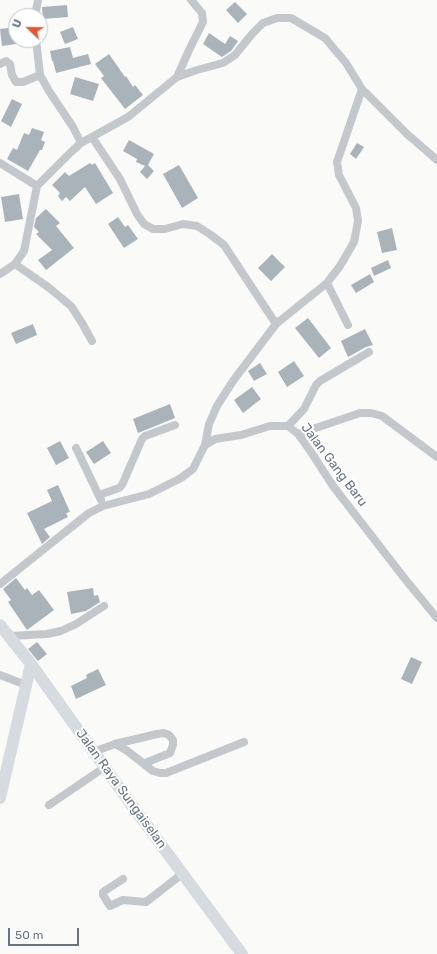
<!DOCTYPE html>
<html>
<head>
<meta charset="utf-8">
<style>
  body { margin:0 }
  #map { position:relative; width:437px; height:954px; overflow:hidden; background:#fafaf8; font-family:Rubik,sans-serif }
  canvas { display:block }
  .north { position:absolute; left:8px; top:8px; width:40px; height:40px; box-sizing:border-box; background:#fff; border:1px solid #c1c8cd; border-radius:50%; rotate:292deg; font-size:11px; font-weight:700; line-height:16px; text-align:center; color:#657683 }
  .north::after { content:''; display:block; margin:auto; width:14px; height:18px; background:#e4572e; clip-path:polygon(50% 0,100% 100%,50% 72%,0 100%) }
  .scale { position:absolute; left:8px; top:928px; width:71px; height:18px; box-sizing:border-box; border:2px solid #657683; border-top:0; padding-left:5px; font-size:12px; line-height:14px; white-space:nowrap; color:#657683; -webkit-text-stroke:3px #fff; paint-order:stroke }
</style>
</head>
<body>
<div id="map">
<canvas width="437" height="954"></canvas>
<div class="north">U</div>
<div class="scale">50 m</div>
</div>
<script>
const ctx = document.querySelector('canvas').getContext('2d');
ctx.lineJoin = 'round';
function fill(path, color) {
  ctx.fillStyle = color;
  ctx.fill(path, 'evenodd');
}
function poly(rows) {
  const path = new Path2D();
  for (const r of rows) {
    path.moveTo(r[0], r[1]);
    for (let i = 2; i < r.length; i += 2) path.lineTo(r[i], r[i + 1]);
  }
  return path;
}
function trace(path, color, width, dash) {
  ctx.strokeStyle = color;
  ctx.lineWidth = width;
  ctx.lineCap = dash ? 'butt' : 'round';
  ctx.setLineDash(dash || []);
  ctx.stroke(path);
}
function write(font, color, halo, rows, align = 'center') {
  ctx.font = font + ' Rubik,sans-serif';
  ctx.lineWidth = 4;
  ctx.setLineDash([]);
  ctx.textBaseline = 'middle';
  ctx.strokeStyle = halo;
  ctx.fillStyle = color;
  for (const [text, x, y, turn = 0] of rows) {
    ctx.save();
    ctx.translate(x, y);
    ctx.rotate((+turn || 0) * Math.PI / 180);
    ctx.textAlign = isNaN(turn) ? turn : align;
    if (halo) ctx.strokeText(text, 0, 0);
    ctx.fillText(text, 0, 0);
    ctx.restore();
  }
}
fill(poly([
  [235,2,247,14,238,23,226,10],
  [67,5,68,17,43,19,42,7],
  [16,27,16,44,2,46,0,29],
  [73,27,78,39,65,44,60,32],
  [209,33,225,44,230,36,238,41,231,51,222,57,203,44],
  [70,47,73,58,88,54,91,64,56,73,53,61,52,61,50,51],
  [109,54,125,77,126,76,133,87,135,85,143,95,125,109,101,78,104,76,95,64],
  [75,77,99,84,93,101,70,94],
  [12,99,22,104,11,127,1,121],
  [32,128,44,132,41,140,45,142,42,150,40,150,28,171,7,159,13,148,17,150,24,133,29,135],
  [129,140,154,154,148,165,154,171,147,179,140,172,145,166,136,162,137,159,123,151],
  [357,143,364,147,356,159,350,154],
  [90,163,92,165,95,163,113,193,96,204,85,187,70,201,66,197,62,201,58,196,60,193,52,185,65,172,69,176],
  [179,165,198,198,182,208,163,174],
  [19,194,23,219,5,222,1,197],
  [46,209,60,223,56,226,74,248,46,270,38,260,52,250,36,234,39,232,34,227,36,218],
  [118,217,125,227,128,225,138,239,124,248,108,224],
  [392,228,397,250,382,253,377,232],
  [272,254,285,267,271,281,258,268],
  [388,260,391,268,374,276,371,268],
  [370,274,374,282,356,293,351,285],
  [308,318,331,348,319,358,295,328],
  [33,324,37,335,16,344,11,333],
  [365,329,373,345,366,347,348,357,341,341],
  [294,361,304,376,287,387,278,372],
  [260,363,267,374,254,381,248,371],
  [252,387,261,399,243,413,234,400],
  [170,404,175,418,138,433,133,419],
  [60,441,69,458,56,465,47,448],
  [103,441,111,453,94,464,86,452],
  [58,485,70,512,66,513,68,517,44,529,50,537,42,544,27,513,52,501,47,490],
  [16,578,25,590,27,588,32,595,39,590,54,610,27,630,8,602,11,600,3,589],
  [93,588,94,596,98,595,100,602,86,611,71,614,67,592],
  [37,642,47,654,38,661,28,649],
  [411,657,422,662,412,684,401,679],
  [98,669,106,685,76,699,71,686,87,678,86,675]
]), '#aab3b9');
trace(poly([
  [35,16,38,0],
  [0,64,6,61,10,64,12,75,16,82,23,82,40,75],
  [177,77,190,48,203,22,202,13,191,0],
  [92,137,120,179,137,214,144,224,153,229,165,229,183,224,197,226,211,235,224,245,276,324],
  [81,143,128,117,177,77,197,70,223,63,235,55,252,34,263,23,277,18,291,18,325,38,346,63,362,89,407,134,437,160],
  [0,163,37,186],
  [15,264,48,287,71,306,82,323,92,341],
  [0,274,15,264,24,251,37,186,70,153,81,143,73,127,49,91,40,75,36,40],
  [327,283,348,325],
  [288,426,304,409,316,385,320,381,369,352],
  [298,434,360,413,371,413,382,416,437,457],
  [205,445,209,424,217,406,233,381,276,324,327,283,340,266,354,242,358,221,356,208,339,175,337,162,362,89],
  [76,448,101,500],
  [99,495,119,488,122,485,142,439,145,436,175,425],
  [0,584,89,513,103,506,149,494,181,478,193,469,205,445,215,439,241,435,270,426,288,426,298,434,311,452,333,486,405,579,437,618],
  [10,636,47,634,61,631,76,624,104,606],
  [0,675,26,685],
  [115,744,126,750,153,771,160,773,166,773,244,742],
  [93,752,115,744,157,734,164,733,169,735,173,740,173,745,170,753,145,763],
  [49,805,105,767],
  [123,879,103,892,103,895,110,906,123,900,146,902,182,874]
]), '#c3c8cc', 8);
trace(poly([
  [0,625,31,664,131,804,242,954],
  [0,798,31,664]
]), '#d6dbdf', 12);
write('13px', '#657683', '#fff', [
  ["Jalan Gang Baru",334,465,53],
  ["Jalan Raya Sungaiselan",121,789,54]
]);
</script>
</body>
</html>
